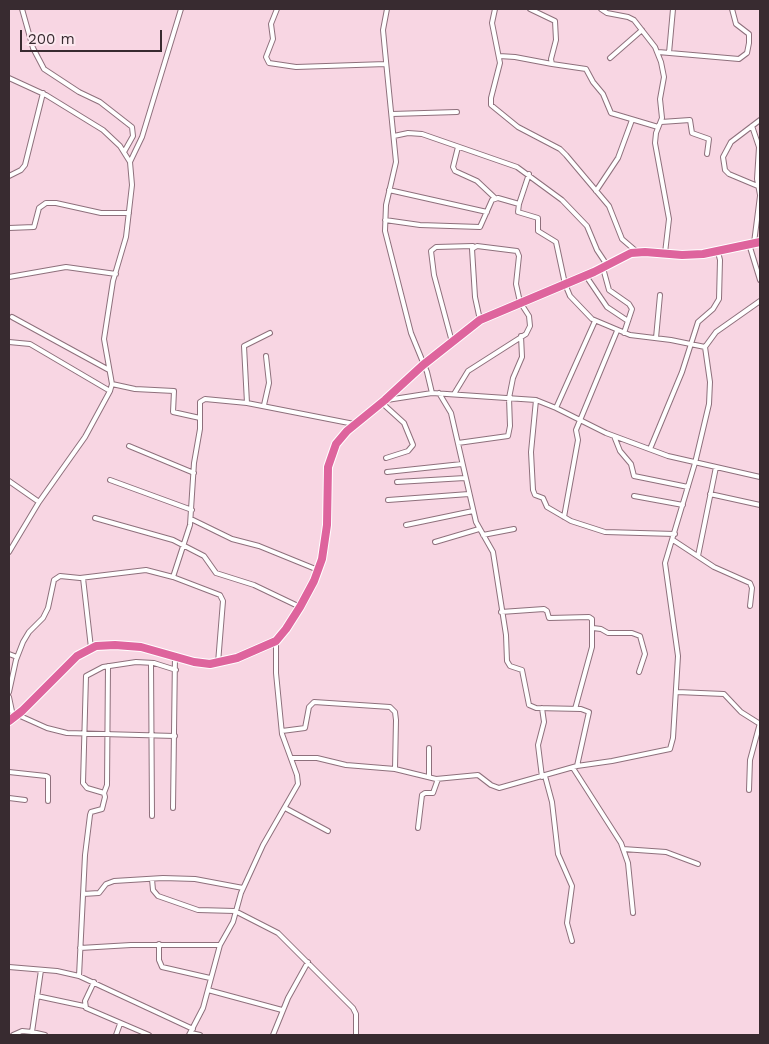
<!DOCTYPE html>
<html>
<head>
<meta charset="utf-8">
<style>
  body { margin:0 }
  #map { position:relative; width:769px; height:1044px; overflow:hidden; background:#f8d6e3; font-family:"Work Sans",sans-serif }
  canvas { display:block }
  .frame { position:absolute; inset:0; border:10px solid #382b30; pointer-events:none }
  .scale { position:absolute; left:20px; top:30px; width:142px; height:22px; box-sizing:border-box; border:2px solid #382b30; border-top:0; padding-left:6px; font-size:15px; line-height:18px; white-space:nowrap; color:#382b30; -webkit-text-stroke:4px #fce8ef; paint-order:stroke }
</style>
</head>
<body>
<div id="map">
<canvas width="769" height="1044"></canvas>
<div class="frame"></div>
<div class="scale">200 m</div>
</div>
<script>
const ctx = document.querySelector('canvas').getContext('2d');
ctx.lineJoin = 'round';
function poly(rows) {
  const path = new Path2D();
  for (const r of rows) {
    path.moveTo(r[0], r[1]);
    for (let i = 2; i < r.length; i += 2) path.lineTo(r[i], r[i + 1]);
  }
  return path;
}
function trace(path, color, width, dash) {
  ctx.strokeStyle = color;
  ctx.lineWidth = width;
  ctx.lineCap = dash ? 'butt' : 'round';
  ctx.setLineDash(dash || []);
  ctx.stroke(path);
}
const street = poly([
  [22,9,33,48,44,69,79,92,100,102,132,127,133,136,124,152],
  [277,9,271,24,273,39,266,57,269,63,296,67,386,64],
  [387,9,383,30,385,51,396,162,386,205,385,231,411,333,427,372,432,393],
  [495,9,492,23,500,63,491,98,491,105,518,127,560,149,566,155,609,206,622,239,636,251],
  [530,9,555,21,556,40,551,59,552,64,586,69,593,82,603,94,611,113,658,127],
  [601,9,607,13,628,17,634,20,655,47,661,62,664,77,660,99,662,118,656,133,655,143,669,219,665,253],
  [658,52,739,59,747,53,749,43,749,34,736,24,732,9],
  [669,53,673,9],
  [499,56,515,57,552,64],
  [610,58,642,30],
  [9,78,46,95,103,130,120,146,130,162,132,185,126,237,113,281,104,339,112,384,110,391,85,437,39,502,9,552],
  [392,114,457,112],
  [760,120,731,142,723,157,725,170,729,174,760,187],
  [661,122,690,120,692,133,709,139,707,154],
  [752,126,759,147,757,179,760,195],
  [394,136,408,133,422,134,517,167,562,200,587,226,597,250,607,265],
  [458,147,453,167,455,171,477,181,495,198],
  [130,162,142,137,181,9],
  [9,176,21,170,25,165,43,93],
  [389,190,487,212],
  [596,191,618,158,632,120],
  [519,204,518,212,538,218,538,231,556,242,565,284,570,296,592,319,630,335,671,340,705,347],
  [385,220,420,225,480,227,492,200,498,198,519,204,529,174],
  [9,228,34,227,39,208,46,203,56,203,101,213,129,213],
  [754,243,760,196],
  [749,244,760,280],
  [603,268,609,290,629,304,632,309,624,333],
  [586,276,607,307,628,321],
  [9,277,66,267,116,274],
  [12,317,109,370],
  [270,333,244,346,247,403,354,424],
  [656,338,660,295],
  [9,342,30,344,110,391],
  [452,342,434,275,431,251,436,247,473,246],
  [112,384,135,389,174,391,173,412,200,418],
  [439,393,451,413,476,522,493,552,506,635,507,661,510,666,522,670,529,705,536,708,581,709,589,712,577,766],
  [454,394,468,371,526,334,530,326,529,316,520,302,516,284,519,256,517,251,477,246,472,249,475,297,480,320],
  [387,400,432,393,536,400,556,408,606,433,668,456,760,477],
  [536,400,531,452,533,490,535,495,543,498,547,507,571,521,605,532,675,534],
  [382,403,404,423,413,445,408,451,386,458],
  [264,405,269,383,266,356],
  [556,408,595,321],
  [614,436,620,451,631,464,634,476,688,487],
  [458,443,508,436,510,426,509,398,513,378,522,357,521,336],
  [129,446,194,473],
  [650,449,682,372,698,322,713,309,719,299,720,260,718,252],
  [387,472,462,464],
  [110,480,192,510],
  [9,481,39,502],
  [397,482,465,478],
  [710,494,760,505],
  [634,496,683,505],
  [388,500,469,494],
  [564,517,578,440,576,430,617,331],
  [95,518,173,540,204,556,216,573,254,585,300,607],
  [191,519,232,539,259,546,318,570],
  [406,525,473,511],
  [483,535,514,529],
  [673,540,714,567,750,583,752,588,750,606],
  [435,542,479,529],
  [698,556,716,467],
  [173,577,190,525,194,463,200,429,200,402,205,399,247,403],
  [83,578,91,648],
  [501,612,544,609,547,611,549,618,589,617,592,619,592,647,575,709],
  [593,628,601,629,608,633,632,633,640,636,645,654,639,672],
  [9,654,17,657],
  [151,663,152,816],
  [9,692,16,660,23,642,29,632,43,618,48,608,54,580,60,576,80,578,146,570,173,577,220,595,223,601,218,663],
  [677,692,724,694,741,712,760,724],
  [9,697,13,716],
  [542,708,544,722,538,745,542,777],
  [18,715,47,728,67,733,175,736],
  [282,731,305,728,309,707,314,702,390,707,395,712,396,720,395,769],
  [292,758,317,758,346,765,395,769,436,779,478,775,491,785,499,788,577,766,612,761,670,749,673,738,678,656,665,563,695,463,709,404,710,382,705,347,716,332,760,301],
  [573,768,621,843,628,863,633,913],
  [9,772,46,776,48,777,48,801],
  [545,776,552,802,558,854,572,886,567,923,572,941],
  [429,777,429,748],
  [749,790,750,760,760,723],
  [104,793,107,785,108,666],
  [9,798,25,800],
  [173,808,175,656],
  [285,808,328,831],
  [418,828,422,795,425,793,433,793,438,779],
  [623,849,666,852,698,864],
  [152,879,153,890,158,896,198,910,235,911,278,933,353,1008,356,1014,356,1035],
  [83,894,99,893,106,884,114,881,163,878,195,879,243,888],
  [159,944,159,960,162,967,210,978],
  [80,948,131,945,220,945],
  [9,967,57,971,79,976,193,1029],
  [41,970,32,1032,45,1035],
  [79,976,85,855,90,815,91,812,102,809,105,797,104,793,87,788,83,783,86,676,103,667,136,662,154,663,176,670],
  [94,982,85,1001,86,1008,149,1035],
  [208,990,282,1010],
  [37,996,84,1006],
  [191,1033,200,1035],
  [13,1035,22,1031,32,1032],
  [116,1035,120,1024],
  [189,1035,203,1008,220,945,233,922,241,893,263,845,298,784,297,775,282,734,276,673,276,641],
  [273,1035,288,998,308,962]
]);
const highway = poly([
  [9,721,22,711,77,656,96,646,115,645,141,647,194,662,210,664,237,658,276,641,286,629,300,607,314,581,322,559,327,525,328,467,336,444,347,431,385,400,423,365,480,320,594,272,631,253,645,252,682,255,703,254,760,242]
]);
trace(street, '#8e707c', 6);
trace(highway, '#fff', 10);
trace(street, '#fff', 4);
trace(highway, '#de649d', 8);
</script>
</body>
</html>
